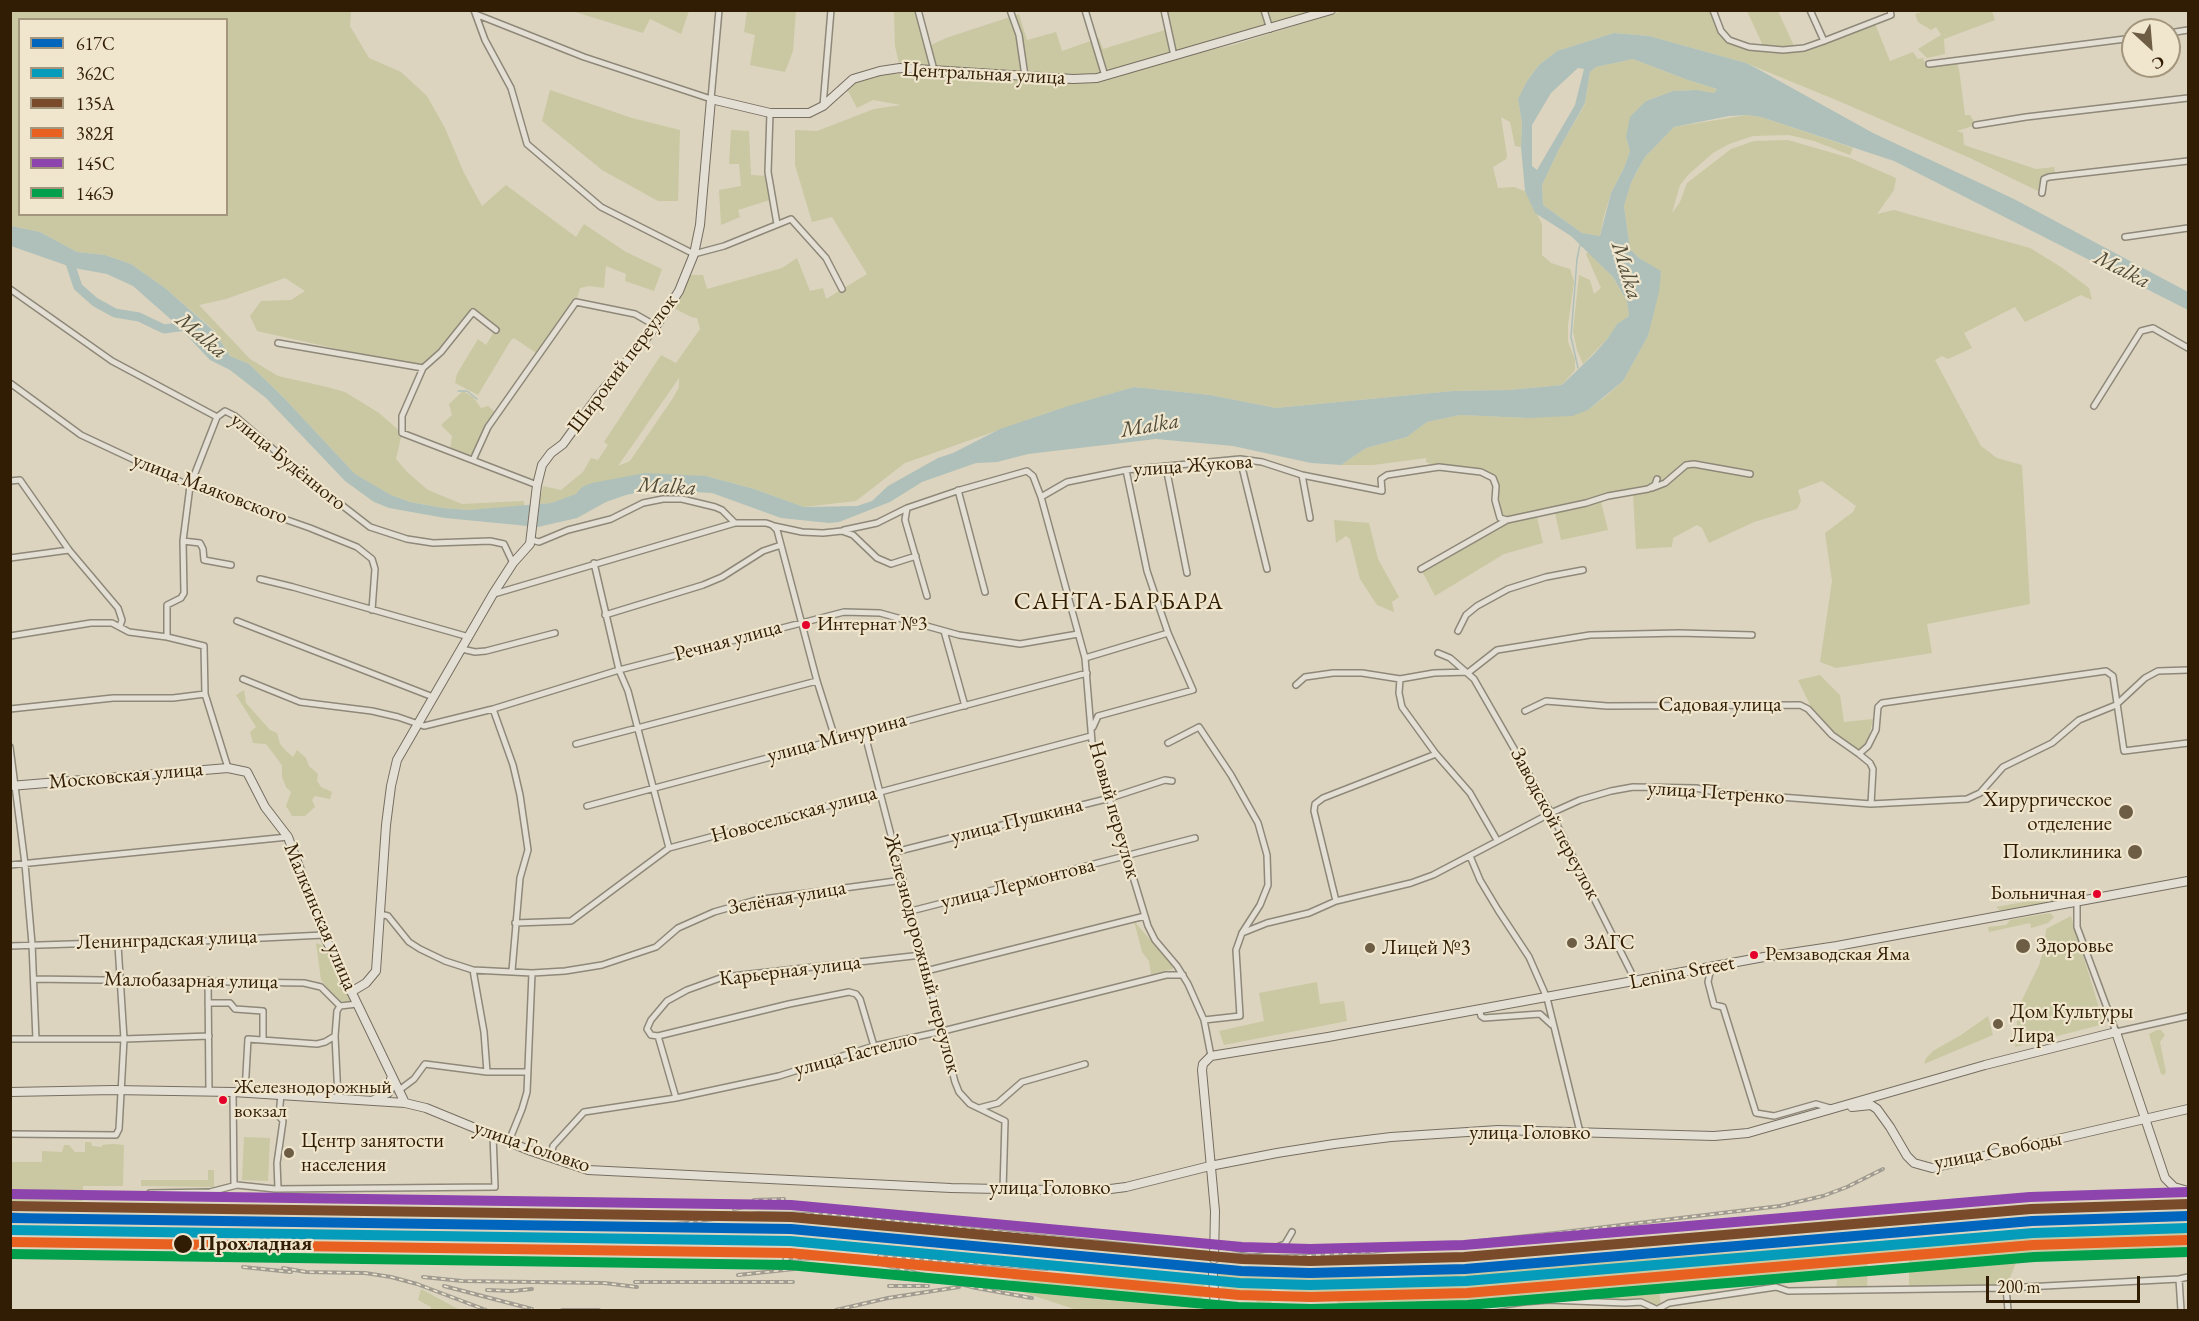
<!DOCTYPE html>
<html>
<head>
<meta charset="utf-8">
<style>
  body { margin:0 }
  #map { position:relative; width:2199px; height:1321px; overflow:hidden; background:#dcd4bf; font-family:"EB Garamond",serif }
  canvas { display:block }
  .frame { position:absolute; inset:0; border:12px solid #311d03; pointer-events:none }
  .legend { position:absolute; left:18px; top:18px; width:210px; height:198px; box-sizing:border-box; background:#f0e6ce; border:2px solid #a4967d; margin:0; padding:8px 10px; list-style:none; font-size:18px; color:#311d03 }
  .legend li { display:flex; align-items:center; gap:12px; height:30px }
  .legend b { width:30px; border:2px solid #a4967d }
  .north { position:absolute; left:2121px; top:18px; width:60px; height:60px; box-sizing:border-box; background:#f0e6ce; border:2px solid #a4967d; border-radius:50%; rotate:154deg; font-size:16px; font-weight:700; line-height:24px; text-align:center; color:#311d03 }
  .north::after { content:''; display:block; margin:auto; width:21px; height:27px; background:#6d5d45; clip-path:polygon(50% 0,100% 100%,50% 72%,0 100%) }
  .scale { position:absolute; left:1986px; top:1276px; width:154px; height:27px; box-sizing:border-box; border:3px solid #311d03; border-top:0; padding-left:8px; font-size:18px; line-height:21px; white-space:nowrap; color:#311d03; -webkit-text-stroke:4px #f0e6ce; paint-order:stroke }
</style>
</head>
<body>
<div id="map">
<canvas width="2199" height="1321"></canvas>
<div class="frame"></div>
<ul class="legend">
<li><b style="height:8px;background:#0065bd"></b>617C</li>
<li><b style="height:8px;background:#059bba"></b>362С</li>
<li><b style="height:8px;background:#7a4b2a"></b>135А</li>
<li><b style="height:8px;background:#e86120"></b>382Я</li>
<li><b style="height:8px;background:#8e44ad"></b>145С</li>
<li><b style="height:8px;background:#029f4d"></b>146Э</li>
</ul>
<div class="north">С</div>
<div class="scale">200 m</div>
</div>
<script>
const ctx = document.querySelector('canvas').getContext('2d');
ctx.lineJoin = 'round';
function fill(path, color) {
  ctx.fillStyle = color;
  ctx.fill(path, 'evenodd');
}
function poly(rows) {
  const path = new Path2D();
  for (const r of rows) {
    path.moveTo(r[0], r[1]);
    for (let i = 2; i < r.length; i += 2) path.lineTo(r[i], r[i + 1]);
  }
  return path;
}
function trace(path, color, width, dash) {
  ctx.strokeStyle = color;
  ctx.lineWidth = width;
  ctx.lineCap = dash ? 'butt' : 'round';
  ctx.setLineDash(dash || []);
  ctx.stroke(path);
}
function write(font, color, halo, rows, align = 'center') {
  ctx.font = font + ' "EB Garamond",serif';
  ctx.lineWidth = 4.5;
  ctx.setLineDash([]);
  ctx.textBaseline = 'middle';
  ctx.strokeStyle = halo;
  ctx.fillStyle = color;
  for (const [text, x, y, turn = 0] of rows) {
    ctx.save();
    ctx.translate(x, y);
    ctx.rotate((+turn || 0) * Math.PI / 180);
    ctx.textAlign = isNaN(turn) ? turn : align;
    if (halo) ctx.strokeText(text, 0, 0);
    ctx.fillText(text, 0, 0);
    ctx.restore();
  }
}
fill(poly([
  [1358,10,1713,11,1715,19,1729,40,1749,47,1764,48,1747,11,1778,11,1795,48,1874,21,1890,61,1913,52,1918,59,1923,58,1927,68,1929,64,1956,61,1959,69,1965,115,1970,115,1976,125,1957,131,1963,133,1964,145,2036,169,2054,167,2056,177,2044,179,2042,193,1970,158,1841,102,1746,63,1649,36,1614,33,1557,51,1539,65,1527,81,1518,99,1522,123,1521,147,1515,146,1510,122,1501,117,1507,156,1506,159,1493,167,1498,188,1514,187,1525,191,1542,224,1542,255,1551,263,1570,269,1574,282,1568,325,1568,342,1575,359,1575,370,1562,385,1509,390,1453,391,1276,408,1210,395,1134,387,1050,412,905,463,856,501,804,507,754,489,706,476,582,487,577,494,551,503,539,504,543,486,561,490,583,472,591,458,598,460,608,445,604,442,661,355,676,363,700,329,697,318,691,317,670,306,686,275,703,275,707,289,782,268,797,258,810,291,823,288,826,299,867,274,832,217,812,222,795,165,795,130,817,131,874,109,901,105,873,100,857,108,847,89,856,81,874,75,909,73,955,74,1014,79,1016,81,1040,79,1098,82,1170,59,1233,45,1340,12],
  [679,378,679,387,673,398,630,461,618,466],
  [11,11,351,11,350,26,369,58,401,72,427,96,445,128,464,173,482,206,506,185,576,237,584,224,626,252,662,269,654,291,625,281,626,274,606,266,604,288,589,286,580,288,576,302,539,355,514,338,511,340,478,395,455,383,457,374,478,339,486,345,495,330,473,312,441,352,423,368,257,331,250,316,261,301,291,300,305,291,285,278,226,299,199,305,250,359,278,376,327,387,345,392,379,413,402,433,396,459,407,472,428,490,462,504,524,501,524,506,469,510,443,508,410,502,391,495,355,474,284,398,249,364,230,356,214,330,165,288,131,264,105,255,77,252,40,232,11,226],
  [20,20,226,20,226,214,20,214],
  [572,11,689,10,689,11,681,34,650,19,643,33],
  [747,11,796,11,793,51,785,72,750,65,755,35,744,32],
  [894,11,918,11,927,47,946,38,1019,14,1027,40,1056,32,1062,51,1099,38,1103,49,1165,30,1161,11,1331,11,1097,78,900,68,895,46],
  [1925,11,1992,11,1995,20,1944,39,1945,54,1927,58,1918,49,1941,35,1936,27,1931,30,1918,22,1915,14],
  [1633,59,1688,80,1717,89,1714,93,1697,90,1673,91,1646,101,1626,137,1630,151,1624,168,1611,193,1604,216,1600,236,1582,233,1543,205,1542,185,1559,149,1585,104,1590,72,1596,67],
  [550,90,632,118,680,130,678,201,658,201,602,170,542,121],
  [1747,115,1761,117,1853,148,1850,155,1814,141,1789,135,1753,136,1729,144,1713,153,1689,174,1680,185,1672,213,1680,202,1687,183,1731,149,1754,141,1788,140,1850,158,1896,178,1894,190,1877,214,1894,210,2030,248,2061,267,2089,288,2092,300,2081,295,2025,322,2015,307,1964,333,1972,348,1948,359,1942,356,1935,360,1981,446,1997,458,2022,465,2030,604,1927,624,1932,653,1836,668,1820,662,1832,581,1825,533,1853,512,1856,506,1822,481,1798,490,1801,501,1797,509,1754,522,1709,543,1702,528,1697,525,1673,538,1672,547,1636,549,1633,493,1600,498,1608,530,1561,540,1554,509,1536,513,1543,543,1504,554,1435,596,1421,569,1506,520,1500,518,1495,500,1496,486,1487,474,1439,467,1426,462,1426,458,1373,465,1341,465,1366,448,1407,437,1427,422,1460,415,1528,418,1588,410,1605,397,1623,381,1648,336,1661,272,1639,258,1630,249,1624,206,1631,183,1645,157,1674,127],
  [731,130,749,131,751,175,769,176,773,199,738,210,740,217,721,225,719,190,741,186,739,164,729,164],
  [1588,252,1613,277,1627,301,1629,316,1617,324,1608,338,1583,364,1577,350,1573,332,1579,275,1590,280,1594,294,1601,288,1586,254],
  [463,391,473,397,481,408,488,406,497,414,473,460,450,451,452,436,441,425,452,415,449,404],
  [1334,520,1369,523,1378,559,1399,597,1392,602,1394,612,1377,605,1360,579,1350,539,1346,536,1336,543],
  [1820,675,1840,695,1844,722,1873,719,1868,741,1861,748,1858,749,1836,735,1811,707,1798,680],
  [244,690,246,703,270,730,277,733,280,744,286,751,293,757,297,750,306,758,309,766,318,774,317,781,321,787,332,792,330,799,315,796,312,800,315,807,305,816,292,816,286,806,291,792,286,787,282,777,282,766,279,761,266,744,253,743,250,732,256,727,236,695],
  [2069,894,2059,901,2003,913,1996,907],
  [2050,913,2054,917,2048,923,2031,928,2030,923,1989,932,1988,927,2006,925,2010,920],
  [2071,916,2104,1024,2015,1047,2018,1008,2039,965,2044,949,2046,929],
  [1134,921,1172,965,1173,969,1151,974,1149,961,1142,952],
  [316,943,327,947,353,1002,338,1001,321,980],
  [1317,982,1320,1004,1344,1001,1347,1021,1224,1045,1219,1031,1264,1021,1259,993],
  [1988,1016,1993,1035,1924,1064,1926,1058,1933,1051,1961,1035],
  [2157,1030,2161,1030,2165,1035,2160,1042,2166,1072,2164,1075,2161,1074,2149,1034],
  [244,1137,270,1138,268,1181,242,1180],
  [85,1142,91,1142,92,1146,102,1147,102,1145,113,1144,124,1145,123,1186,83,1186,83,1201,11,1201,11,1162,42,1162,42,1151,62,1152,64,1145,69,1145,75,1152,85,1152],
  [208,1170,214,1170,214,1187,141,1186,141,1180,208,1180],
  [2078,1226,2188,1226,2188,1253,2017,1260,2006,1288,1909,1289,1909,1256,1868,1256,1867,1290,1836,1290,1837,1280,1830,1279,1829,1273,1734,1277,1659,1289,1661,1306,1656,1309,1641,1302,1549,1300,1472,1310,1338,1310,1337,1295,1272,1289,1271,1310,1256,1310,1257,1297,1223,1292,1218,1274,1396,1278],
  [1188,1273,1207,1275,1199,1310,1077,1310,1010,1288,1013,1276],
  [421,1289,460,1310,431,1310,431,1307,418,1300]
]), '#c9c8a2');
fill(poly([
  [1614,33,1649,36,1746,63,1756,68,1873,133,2014,199,2188,292,2188,310,1894,161,1761,117,1747,115,1729,116,1674,127,1645,157,1636,173,1631,183,1624,206,1630,249,1639,258,1661,271,1659,292,1648,336,1623,381,1588,410,1572,416,1528,418,1460,415,1427,422,1407,437,1366,448,1341,465,1311,463,1233,446,1156,439,1028,454,997,462,976,463,922,482,890,502,839,522,829,523,781,518,712,493,694,492,678,488,653,489,626,495,606,502,577,518,538,527,445,518,389,508,374,502,345,481,266,398,230,370,210,360,176,324,133,286,107,274,74,268,11,246,11,226,40,232,77,252,105,255,131,264,165,288,214,331,230,356,249,364,284,398,355,474,391,495,410,502,443,508,469,510,551,503,576,494,582,487,592,483,645,473,706,476,754,489,804,507,857,506,872,501,888,486,938,458,953,453,1000,429,1068,406,1134,387,1210,395,1276,408,1453,391,1509,390,1562,385,1595,353,1608,338,1617,324,1629,316,1627,301,1613,277,1571,236,1535,213,1525,191,1521,147,1522,123,1518,99,1527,81,1539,65,1557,51],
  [1633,59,1688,80,1717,89,1714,93,1697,90,1673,91,1646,101,1630,117,1626,137,1630,151,1624,168,1611,193,1600,236,1582,233,1543,205,1542,185,1559,149,1585,103,1590,72,1596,67],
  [1578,68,1584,69,1575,105,1537,170,1532,166,1532,125,1551,93]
]), '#aec0b9');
trace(poly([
  [1578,368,1571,337,1577,259,1580,245],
  [458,391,467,391,477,399]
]), '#aec0b9', 1.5);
trace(poly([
  [68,257,78,287,95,302,115,313,139,317,164,329,186,326]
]), '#aec0b9', 9);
const street = poly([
  [474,10,485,40,511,88,527,144,601,207,694,254,724,246,791,219,826,258,842,289],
  [918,10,934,70],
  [1010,10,1019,35,1025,76],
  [1085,10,1105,76],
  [1164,10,1174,56],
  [1264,10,1270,29],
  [1713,10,1721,31,1729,40,1749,47,1783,50,1804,48,1824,41,1891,15,1890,10],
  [1810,10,1824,41],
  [478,15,584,57,711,99,719,10],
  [2169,33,2188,30],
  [1929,64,2133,38],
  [823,106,831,10],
  [770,113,768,172,777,224],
  [1976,125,2026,117,2188,98],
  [2042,193,2044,179,2049,177,2188,161],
  [2125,237,2188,228],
  [10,289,112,361,217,417,225,411,235,416,303,475,370,527,407,539,433,543,490,541,504,544,513,563],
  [278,343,423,368,402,416,402,433,537,485],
  [423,368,441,352,473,312,496,330],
  [10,383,81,435,190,486,310,528,357,547,372,559,375,569,372,610],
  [2094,406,2141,331,2153,328,2188,348],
  [217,417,190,486,183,541,184,593,181,598,167,605,167,637,204,646,205,694,228,768],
  [1240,459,1267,569],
  [473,460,488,427,576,302,635,314,656,326],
  [1166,467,1187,573],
  [1302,475,1310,518],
  [10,481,20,480,69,550,118,608,122,620,120,626],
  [1652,488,1665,483,1686,465,1694,464,1750,474],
  [958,490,985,592],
  [1041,497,1067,482,1126,470,1240,459,1262,462,1302,475,1382,491,1381,479,1387,475,1439,467,1481,472,1493,478,1496,486,1495,500,1500,518,1507,520,1586,503,1608,496,1648,489,1655,485,1657,479],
  [774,526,802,532,823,533,842,531,853,535,877,558,891,564,916,556],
  [844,530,877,523,907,508],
  [532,540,539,542,568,530,611,519,643,503,663,499,682,499,715,507,722,510,735,523],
  [183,541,200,543,203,549,204,560,231,565],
  [10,558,69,550],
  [594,563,619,670,628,691,669,848],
  [1421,569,1507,520],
  [260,579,293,587,469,637],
  [494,594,735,523,766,523,772,525,777,530,817,681,835,738],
  [927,596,905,520,907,508,960,490,1027,471,1033,476,1041,497,1085,658,1092,742,1148,926,1155,940,1177,966,1188,984,1204,1020],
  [605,615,703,585,722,577,763,551,781,545],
  [237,621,433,697],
  [944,631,965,706],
  [1458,631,1466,615,1477,606,1508,589,1546,577,1583,570],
  [10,636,91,623,112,623,129,632,167,637],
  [462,649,475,652,486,651,555,633],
  [1438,653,1450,658,1474,679,1551,813,1636,982],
  [1085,658,1168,633],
  [243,679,300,702,372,711,398,717,424,726,493,709,619,670,844,612,880,613,959,635,1020,644,1078,634],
  [1400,679,1399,693,1402,707,1436,754,1470,793,1497,840],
  [1296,685,1305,677,1333,673,1362,673,1400,679,1434,673,1469,672,1497,650,1590,635,1679,633,1752,635],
  [10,709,113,698,173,698,205,694],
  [493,709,513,765,520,795,528,850,520,878,512,971],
  [1525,711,1546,701,1607,706,1800,705,1808,709,1832,735,1859,754,1868,746,1876,730,1878,707,1882,703,2106,671,2113,676,2124,751,2188,743],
  [1093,727,1098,716,1193,690,1168,633,1147,571,1126,470],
  [864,731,955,1082,959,1092,970,1104,1005,1121,1003,1190],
  [1168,743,1199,727,1231,775,1258,823,1267,855,1268,885,1260,905,1242,933,1236,950,1240,1016,1204,1020,1211,1056],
  [576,744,817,681],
  [10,747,25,864,32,944,36,1039],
  [1859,754,1870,763,1873,769,1871,804],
  [587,806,1087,673],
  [895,852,1110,798,1165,780,1172,781],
  [1470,856,1480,880,1498,910,1529,957,1547,998,1580,1132],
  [10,865,288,837],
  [1336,901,1314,811,1315,804,1323,798,1436,754],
  [2077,903,2077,927,2116,1032,2188,1016],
  [911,911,1195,838],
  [380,914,388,916,409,942,420,949,445,961,473,970,532,973,565,971,602,965,656,947,678,928,714,912,756,900,903,880],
  [515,923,571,921,669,848,1091,736],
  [1242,933,1267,923,1309,913,1336,901,1411,883,1433,875,1551,813,1580,800,1611,791,1633,787,1696,788,1715,792,1871,804,1967,799,1980,793,2003,767,2052,743,2079,720,2116,705,2145,678,2158,671,2188,670],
  [10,946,101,943,118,945,324,935],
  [1711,967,1708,982,1714,1005,1723,1007,1756,1113,1774,1116,1816,1104,1830,1108],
  [473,970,484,1032,487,1072],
  [926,971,1145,916],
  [34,979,304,983,321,987,340,1006],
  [208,980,209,1091],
  [208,1003,230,1003,235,1009,263,1011,263,1040],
  [1479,1009,1481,1016,1484,1018,1540,1014,1552,1025],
  [658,1036,789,1004,849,992,856,994,860,999,874,1046],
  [10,1039,124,1039,209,1036],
  [398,1091,414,1079,425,1064,487,1072,528,1072],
  [233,1092,234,1185],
  [245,1092,248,1039,317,1044,325,1042,335,1036],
  [338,1098,335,1036,337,1011,340,1006,357,1004],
  [676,1098,658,1036,651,1035,647,1029,651,1020,667,1001,687,990,723,977,922,955],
  [979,1108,998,1103,1022,1082,1085,1064],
  [10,1134,116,1135,119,1129,124,1039,118,945],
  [509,1141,522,1109,527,1092,532,973],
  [551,1158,553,1146,584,1112,676,1098,779,1076,874,1046,943,1031,1166,975,1183,975],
  [278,1188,277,1163,283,1121,279,1116,281,1094],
  [150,1193,210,1192,237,1185,275,1189,495,1187,493,1135],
  [1215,1244,1252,1251,1277,1247,1285,1244,1292,1232],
  [2179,1279,2181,1310],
  [2006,1288,2008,1310],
  [1472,1310,1523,1302,1549,1300,1625,1303,1641,1302,1656,1309],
  [1656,1310,1669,1303,1776,1287,1788,1291,2006,1288,2179,1279,2188,1277]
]);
const secondary = poly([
  [10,786,228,768,247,772,265,807,288,837,324,935,405,1103],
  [351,992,366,983,376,971,386,825,391,786,397,760,493,594,513,563,530,544,537,485,542,465,551,453,563,444,598,396,656,326,679,291,694,254,700,225,711,99,770,113,809,113,823,106,853,79,880,71,900,68,1073,79,1097,78,1331,10],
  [10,1092,113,1090,233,1092,405,1103,426,1108,531,1151,588,1170,951,1188,1095,1191,1126,1187,1210,1166,1277,1153,1334,1144,1391,1137,1498,1130,1714,1136,1748,1133,1985,1065,2116,1032,2165,1178,2174,1187,2188,1191],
  [374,1100,388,1093,391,1087,391,1079],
  [1852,1107,1871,1105,1877,1109,1890,1127,1907,1156,1914,1163,1932,1168,2188,1109],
  [1214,1259,1215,1211,1202,1070,1203,1064,1211,1056,1328,1037,1764,957,1837,946,2188,881],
  [1213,1274,1215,1310]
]);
trace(street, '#8e8879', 8);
trace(secondary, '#766e60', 10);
trace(street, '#e4dfd5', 5);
trace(secondary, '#e4dfd5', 8);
const rail = poly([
  [754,1200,784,1199],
  [734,1209,763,1203],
  [10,1214,63,1219],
  [662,1226,758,1213,828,1214,1220,1254,1263,1256,1301,1256,1371,1252,1555,1233,1780,1206,1823,1196,1847,1187,1883,1169],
  [879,1256,1047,1269],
  [784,1259,834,1258,873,1262,976,1288,1032,1298],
  [243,1267,291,1272],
  [283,1268,306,1272,365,1273,391,1277,417,1284,486,1310],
  [738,1275,794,1269],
  [423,1277,462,1281,604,1283,637,1287],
  [635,1282,793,1282],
  [444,1286,532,1309],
  [889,1286,928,1286],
  [487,1290,512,1291,532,1289],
  [562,1310,599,1310],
  [836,1310,888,1298,959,1287]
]);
trace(rail, '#a19c92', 4);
trace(rail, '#f0e6ce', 1.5, [4.5]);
trace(poly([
  [10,1218,791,1229,1241,1271,1310,1273,1465,1269,2032,1221,2188,1216]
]), '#0065bd', 10);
trace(poly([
  [10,1230,790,1241,1240,1283,1310,1285,1466,1281,2033,1233,2188,1228]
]), '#059bba', 10);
trace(poly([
  [10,1206,791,1217,1242,1259,1310,1261,1464,1257,2031,1209,2188,1204]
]), '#7a4b2a', 10);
trace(poly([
  [10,1242,790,1253,1239,1295,1311,1297,1467,1293,2033,1245,2188,1240]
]), '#e86120', 10);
trace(poly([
  [10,1194,791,1205,1242,1247,1310,1249,1464,1245,2030,1197,2188,1192]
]), '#8e44ad', 10);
trace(poly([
  [10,1254,789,1265,1238,1307,1311,1309,1468,1305,2034,1257,2188,1252]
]), '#029f4d', 10);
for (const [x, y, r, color] of [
  [806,625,5,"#e4002b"],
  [2126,812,8,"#6d5d45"],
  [2135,852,8,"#6d5d45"],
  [2097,894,5,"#e4002b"],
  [1572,943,6,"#6d5d45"],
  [2023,946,8,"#6d5d45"],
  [1370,948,6,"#6d5d45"],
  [1754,955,5,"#e4002b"],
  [1998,1024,6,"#6d5d45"],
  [223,1100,5,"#e4002b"],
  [289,1153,6,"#6d5d45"],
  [183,1244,10,"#311d03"]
]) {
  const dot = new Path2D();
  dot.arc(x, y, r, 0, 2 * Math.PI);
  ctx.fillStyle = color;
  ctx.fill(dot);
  trace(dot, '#f0e6ce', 2);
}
write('20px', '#311d03', '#f0e6ce', [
  ["Интернат №3",817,625],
  ["Больничная",2086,894,"right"],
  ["Ремзаводская Яма",1765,955],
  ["Железнодорожный",234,1088],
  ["вокзал",234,1112]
], 'left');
write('21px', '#311d03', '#f0e6ce', [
  ["Центральная улица",984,74,3],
  ["Широкий переулок",623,364,-53],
  ["улица Будённого",288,462,39],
  ["улица Жукова",1193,466,-4],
  ["улица Маяковского",210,489,21],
  ["Речная улица",728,641,-15],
  ["Садовая улица",1720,705],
  ["улица Мичурина",837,738,-15],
  ["Московская улица",126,776,-5],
  ["улица Петренко",1716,793,4],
  ["Новый переулок",1114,810,74],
  ["Новосельская улица",794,815,-15],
  ["улица Пушкина",1017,821,-14],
  ["Заводской переулок",1555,824,62],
  ["улица Лермонтова",1018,884,-14],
  ["Зелёная улица",787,898,-10],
  ["Малкинская улица",320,917,67],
  ["Ленинградская улица",167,940,-2],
  ["Железнодорожный переулок",922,954,75],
  ["Карьерная улица",790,971,-7],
  ["Lenina Street",1682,973,-11],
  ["Малобазарная улица",191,981,1],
  ["улица Гастелло",856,1054,-15],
  ["улица Головко",1530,1133],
  ["улица Головко",532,1147,19],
  ["улица Свободы",1998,1151,-11],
  ["улица Головко",1050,1188]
]);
write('21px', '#311d03', '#f0e6ce', [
  ["Хирургическое",2112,800,"right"],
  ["отделение",2112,824,"right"],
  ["Поликлиника",2122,852,"right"],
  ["ЗАГС",1584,943],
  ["Здоровье",2036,946],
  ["Лицей №3",1382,948],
  ["Дом Культуры",2010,1012],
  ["Лира",2010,1036],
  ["Центр занятости",301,1141],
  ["населения",301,1165]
], 'left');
write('bold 21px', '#311d03', '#f0e6ce', [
  ["Прохладная",199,1244]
], 'left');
write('italic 22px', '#504c39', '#f0e6ce', [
  ["Malka",2122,270,27],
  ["Malka",1626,271,73],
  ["Malka",201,336,40],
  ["Malka",1150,426,-10],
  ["Malka",667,487,3]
]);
ctx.letterSpacing = '1.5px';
write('24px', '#311d03', '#f0e6ce', [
  ["САНТА-БАРБАРА",1119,602]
]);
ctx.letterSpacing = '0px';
</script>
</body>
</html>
